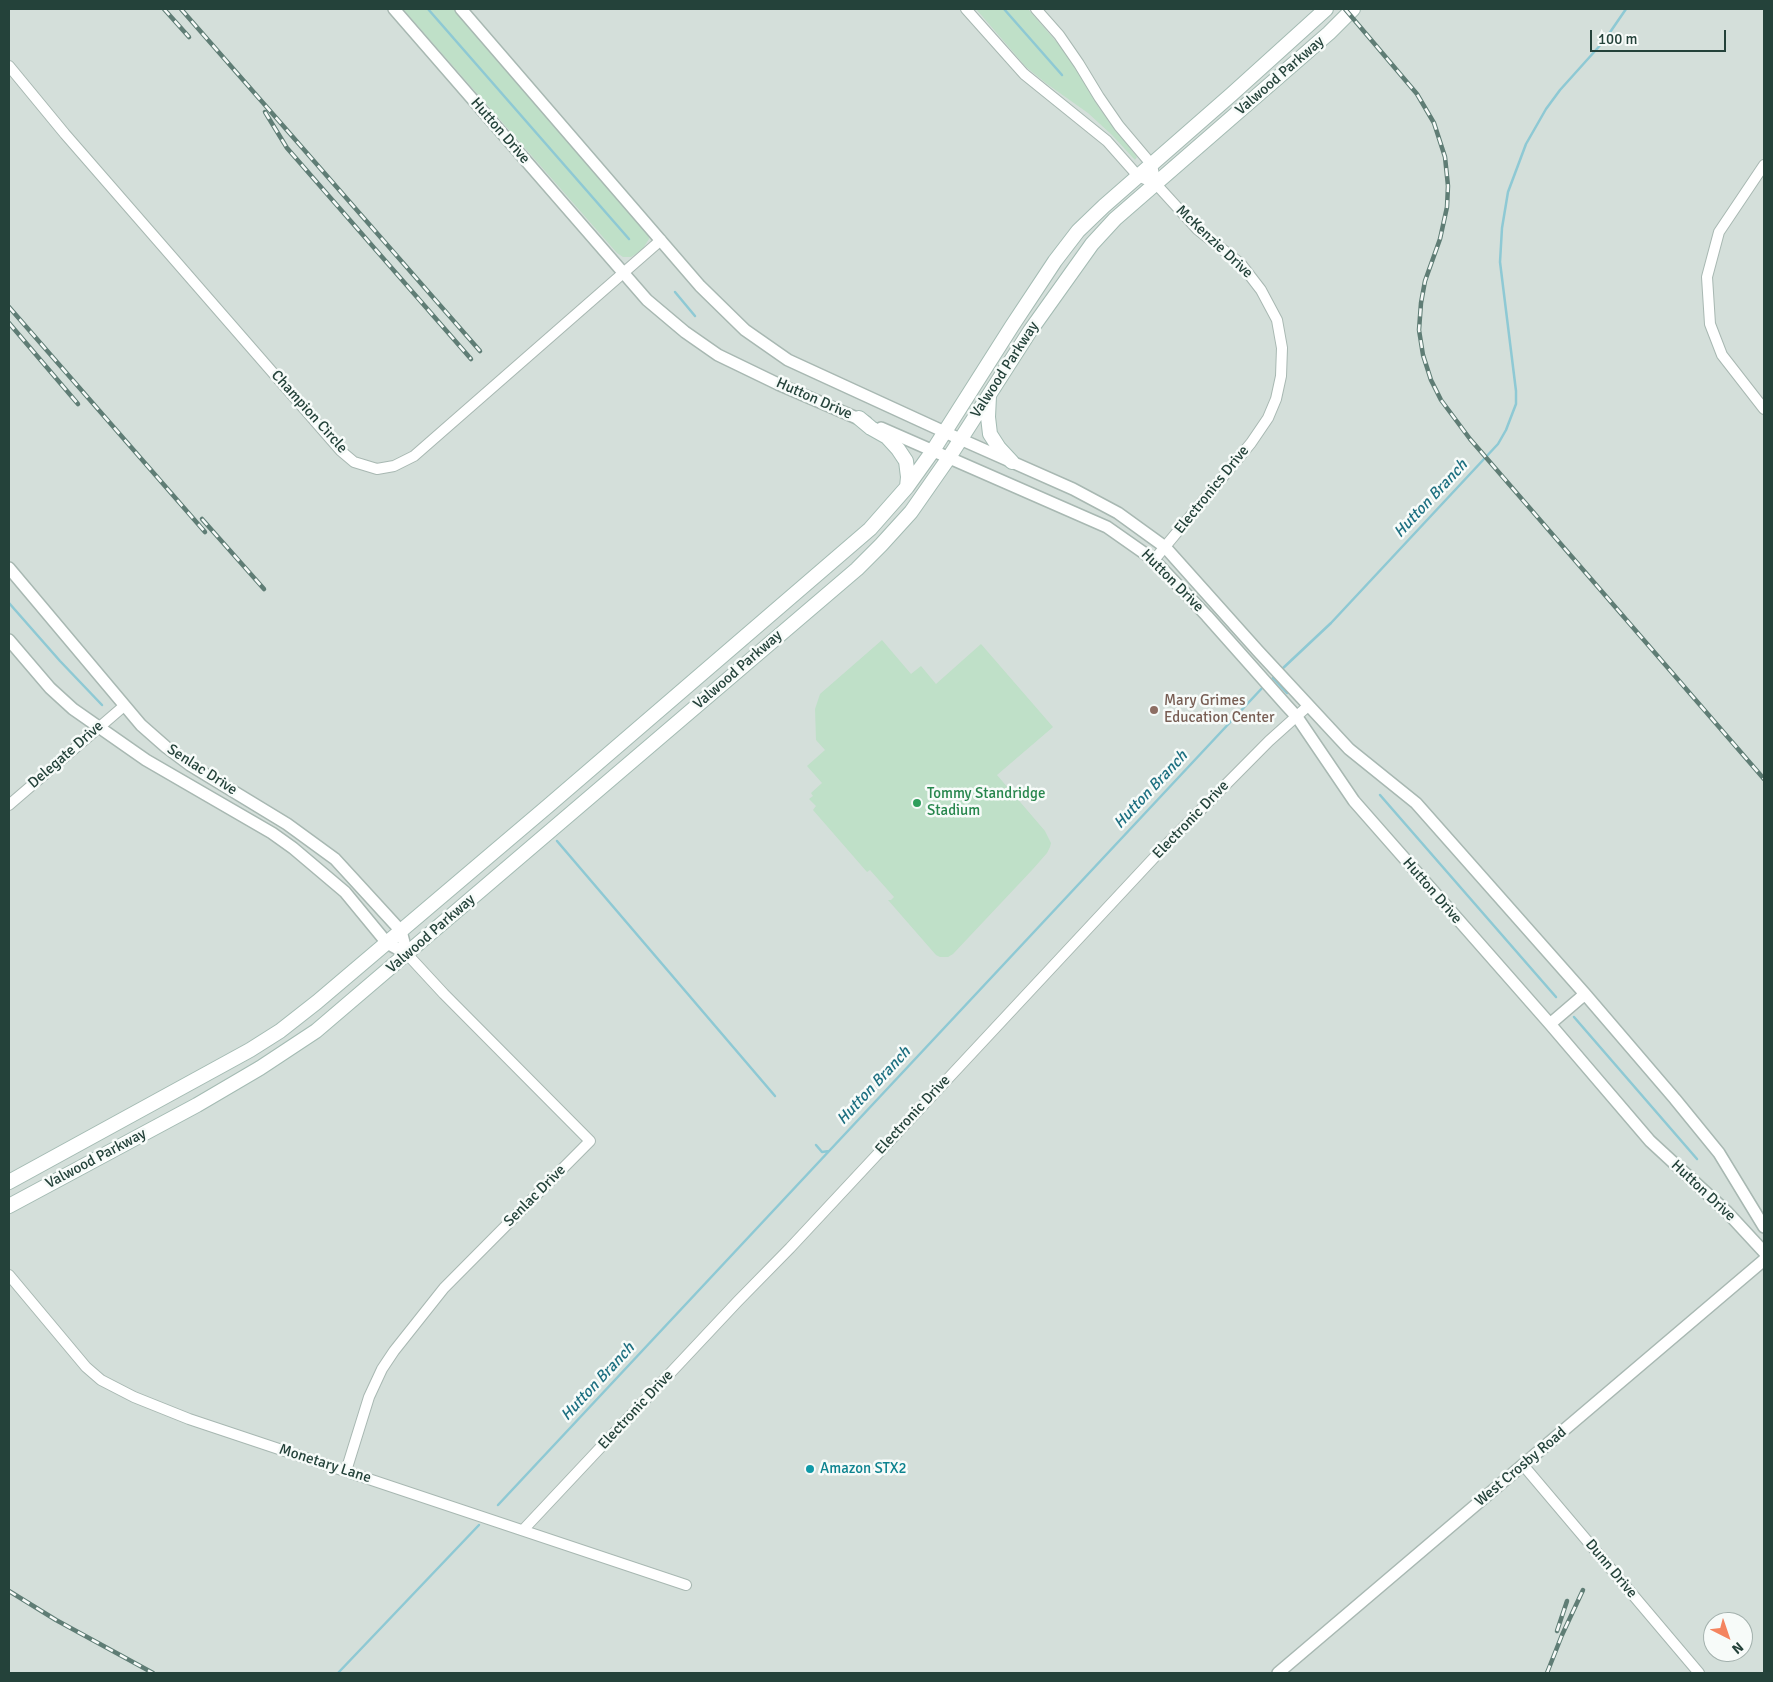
<!DOCTYPE html>
<html>
<head>
<meta charset="utf-8">
<style>
  body { margin:0 }
  #map { position:relative; width:1773px; height:1682px; overflow:hidden; background:#e6efeb; font-family:Signika,sans-serif }
  canvas { display:block }
  .frame { position:absolute; inset:0; border:10px solid #24423a; pointer-events:none }
  .north { position:absolute; left:1703px; top:1612px; width:50px; height:50px; box-sizing:border-box; background:#f7fbf9; border:1px solid #a3b1ad; border-radius:50%; rotate:139deg; font-size:14px; font-weight:700; line-height:20px; text-align:center; color:#24423a }
  .north::after { content:''; display:block; margin:auto; width:18px; height:22px; background:#f4845f; clip-path:polygon(50% 0,100% 100%,50% 72%,0 100%) }
  .scale { position:absolute; left:1590px; top:30px; width:136px; height:22px; box-sizing:border-box; border:2px solid #24423a; border-top:0; padding-left:6px; font-size:15px; line-height:18px; white-space:nowrap; color:#24423a; -webkit-text-stroke:4px #f7fbf9; paint-order:stroke }
</style>
</head>
<body>
<div id="map">
<canvas width="1773" height="1682"></canvas>
<div class="frame"></div>
<div class="north">N</div>
<div class="scale">100 m</div>
</div>
<script>
const ctx = document.querySelector('canvas').getContext('2d');
ctx.lineJoin = 'round';
function fill(path, color) {
  ctx.fillStyle = color;
  ctx.fill(path, 'evenodd');
}
function poly(rows) {
  const path = new Path2D();
  for (const r of rows) {
    path.moveTo(r[0], r[1]);
    for (let i = 2; i < r.length; i += 2) path.lineTo(r[i], r[i + 1]);
  }
  return path;
}
function trace(path, color, width, dash) {
  ctx.strokeStyle = color;
  ctx.lineWidth = width;
  ctx.lineCap = dash ? 'butt' : 'round';
  ctx.setLineDash(dash || []);
  ctx.stroke(path);
}
function write(font, color, halo, rows, align = 'center') {
  ctx.font = font + ' Signika,sans-serif';
  ctx.lineWidth = 5;
  ctx.setLineDash([]);
  ctx.textBaseline = 'middle';
  ctx.strokeStyle = halo;
  ctx.fillStyle = color;
  for (const [text, x, y, turn = 0] of rows) {
    ctx.save();
    ctx.translate(x, y);
    ctx.rotate((+turn || 0) * Math.PI / 180);
    ctx.textAlign = isNaN(turn) ? turn : align;
    if (halo) ctx.strokeText(text, 0, 0);
    ctx.fillText(text, 0, 0);
    ctx.restore();
  }
}
fill(poly([
  [9,9,1764,9,1764,1673,9,1673],
  [1713,1622,1743,1622,1743,1652,1713,1652]
]), '#d4dfda');
fill(poly([
  [403,9,455,9,648,231,649,239,642,250,631,257,623,257,617,253],
  [976,9,1028,9,1067,54,1099,108,1137,157,1135,160,1112,135,1088,113,1047,84,1026,67],
  [882,640,911,674,921,666,936,684,981,644,1053,727,997,775,1045,831,1051,843,1050,847,1047,853,1033,869,953,954,948,957,940,957,936,955,888,900,891,900,894,897,870,870,867,872,813,810,816,806,809,799,813,796,811,793,822,783,807,766,825,750,816,740,815,709,820,694]
]), '#bfe0c8');
trace(poly([
  [428,9,629,239],
  [1004,9,1062,75],
  [675,292,695,316],
  [9,603,60,661,102,705],
  [1281,670,1331,623,1498,444,1506,430,1516,404,1516,391,1500,262,1502,228,1508,192,1526,144,1546,109,1560,90,1604,41,1626,9],
  [1273,678,1287,693],
  [1380,795,1556,997],
  [557,841,775,1096],
  [1574,1017,1697,1159],
  [816,1145,822,1152,829,1151],
  [498,1505,1264,686],
  [338,1673,479,1525]
]), '#8ec9d4', 2.5);
const minor = poly([
  [966,9,1024,74,1107,141,1138,176,1156,184,1197,229,1241,264,1261,290,1277,320,1282,348,1281,376,1276,399,1268,418,1251,443,1154,560],
  [1036,9,1059,35,1079,64,1099,97,1119,126,1152,165,1156,184],
  [9,66,65,134,341,451,354,462,377,469,394,466,414,456,661,240],
  [1764,165,1719,232,1707,277,1710,324,1722,355,1764,409],
  [9,805,124,706],
  [9,1275,86,1367,101,1380,134,1397,189,1419,686,1585],
  [1523,1465,1699,1673],
  [346,1471,369,1397,382,1369,394,1351,444,1288,590,1141,444,994,407,954],
  [523,1530,738,1301,790,1248,1164,847,1269,741,1308,706]
]);
const tertiary = poly([
  [394,9,647,300,685,332,718,355,778,384,866,422],
  [461,9,700,286,745,330,788,360,960,439,1073,489,1118,513,1165,547,1258,651,1349,749,1416,803,1585,994,1675,1099,1719,1153,1764,1227],
  [881,428,1107,527,1154,560,1207,616,1286,705,1297,717,1354,801,1550,1024,1650,1141,1727,1212,1764,1252],
  [9,568,141,725,166,747,190,765,287,824,335,859,401,931,407,954],
  [9,640,50,688,73,709,146,760,272,833,293,848,345,892,387,943,407,954],
  [1550,1024,1585,994],
  [1278,1673,1764,1260]
]);
const secondary = poly([
  [989,396,988,417,990,434,999,448,1012,462],
  [859,418,871,428,887,437,898,449,906,461,908,477,907,487],
  [9,1182,250,1050,280,1031,317,1002,548,806,870,529,907,487,932,452,1012,326,1055,261,1078,231,1104,206,1232,94,1326,9],
  [9,1206,197,1105,260,1068,316,1031,857,569,881,545,911,512,948,459,1030,331,1092,244,1115,219,1329,33,1353,9]
]);
trace(minor, '#a8b8b2', 12);
trace(tertiary, '#a8b8b2', 14);
trace(secondary, '#a4bbb3', 16);
trace(minor, '#fff', 10);
trace(tertiary, '#fff', 11);
trace(secondary, '#fff', 14);
const rail = poly([
  [164,9,189,37],
  [181,9,480,351],
  [1345,9,1417,94,1434,123,1445,157,1448,186,1447,207,1440,239,1425,281,1421,303,1419,330,1423,355,1431,380,1441,400,1470,439,1764,779],
  [265,112,287,148,471,359],
  [9,307,205,532],
  [9,323,78,404],
  [202,519,264,589],
  [9,1591,56,1620,153,1673],
  [1557,1631,1567,1601],
  [1547,1673,1562,1635,1583,1590]
]);
trace(rail, '#5f7d75', 4.5);
trace(rail, '#f7fbf9', 2.5, [8]);
for (const [x, y, r, color] of [
  [1154,710,5,"#8d6e63"],
  [917,803,5,"#2e9e5b"],
  [810,1469,5,"#0f9aa8"]
]) {
  const dot = new Path2D();
  dot.arc(x, y, r, 0, 2 * Math.PI);
  ctx.fillStyle = color;
  ctx.fill(dot);
  trace(dot, '#f7fbf9', 2);
}
write('15px', '#24423a', '#f7fbf9', [
  ["Valwood Parkway",1280,76,-41],
  ["Hutton Drive",500,131,49],
  ["McKenzie Drive",1214,242,43],
  ["Valwood Parkway",1005,370,-57],
  ["Hutton Drive",814,399,24],
  ["Champion Circle",309,412,48],
  ["Electronics Drive",1212,490,-51],
  ["Hutton Drive",1172,581,45],
  ["Valwood Parkway",738,670,-41],
  ["Delegate Drive",66,755,-41],
  ["Senlac Drive",202,770,33],
  ["Electronic Drive",1191,820,-46],
  ["Hutton Drive",1432,891,49],
  ["Valwood Parkway",431,934,-41],
  ["Electronic Drive",913,1115,-47],
  ["Valwood Parkway",96,1159,-28],
  ["Hutton Drive",1703,1191,43],
  ["Senlac Drive",535,1196,-45],
  ["Electronic Drive",636,1410,-47],
  ["Monetary Lane",325,1464,18],
  ["West Crosby Road",1521,1467,-40],
  ["Dunn Drive",1611,1569,50]
]);
write('15px', '#785e54', '#f7fbf9', [
  ["Mary Grimes",1164,701],
  ["Education Center",1164,718]
], 'left');
write('15px', '#27864d', '#f7fbf9', [
  ["Tommy Standridge",927,794],
  ["Stadium",927,811]
], 'left');
write('15px', '#0d838f', '#f7fbf9', [
  ["Amazon STX2",820,1469]
], 'left');
write('italic 16px', '#1c6f80', '#f7fbf9', [
  ["Hutton Branch",1431,499,-47],
  ["Hutton Branch",1151,790,-47],
  ["Hutton Branch",874,1086,-47],
  ["Hutton Branch",598,1382,-47]
]);
</script>
</body>
</html>
